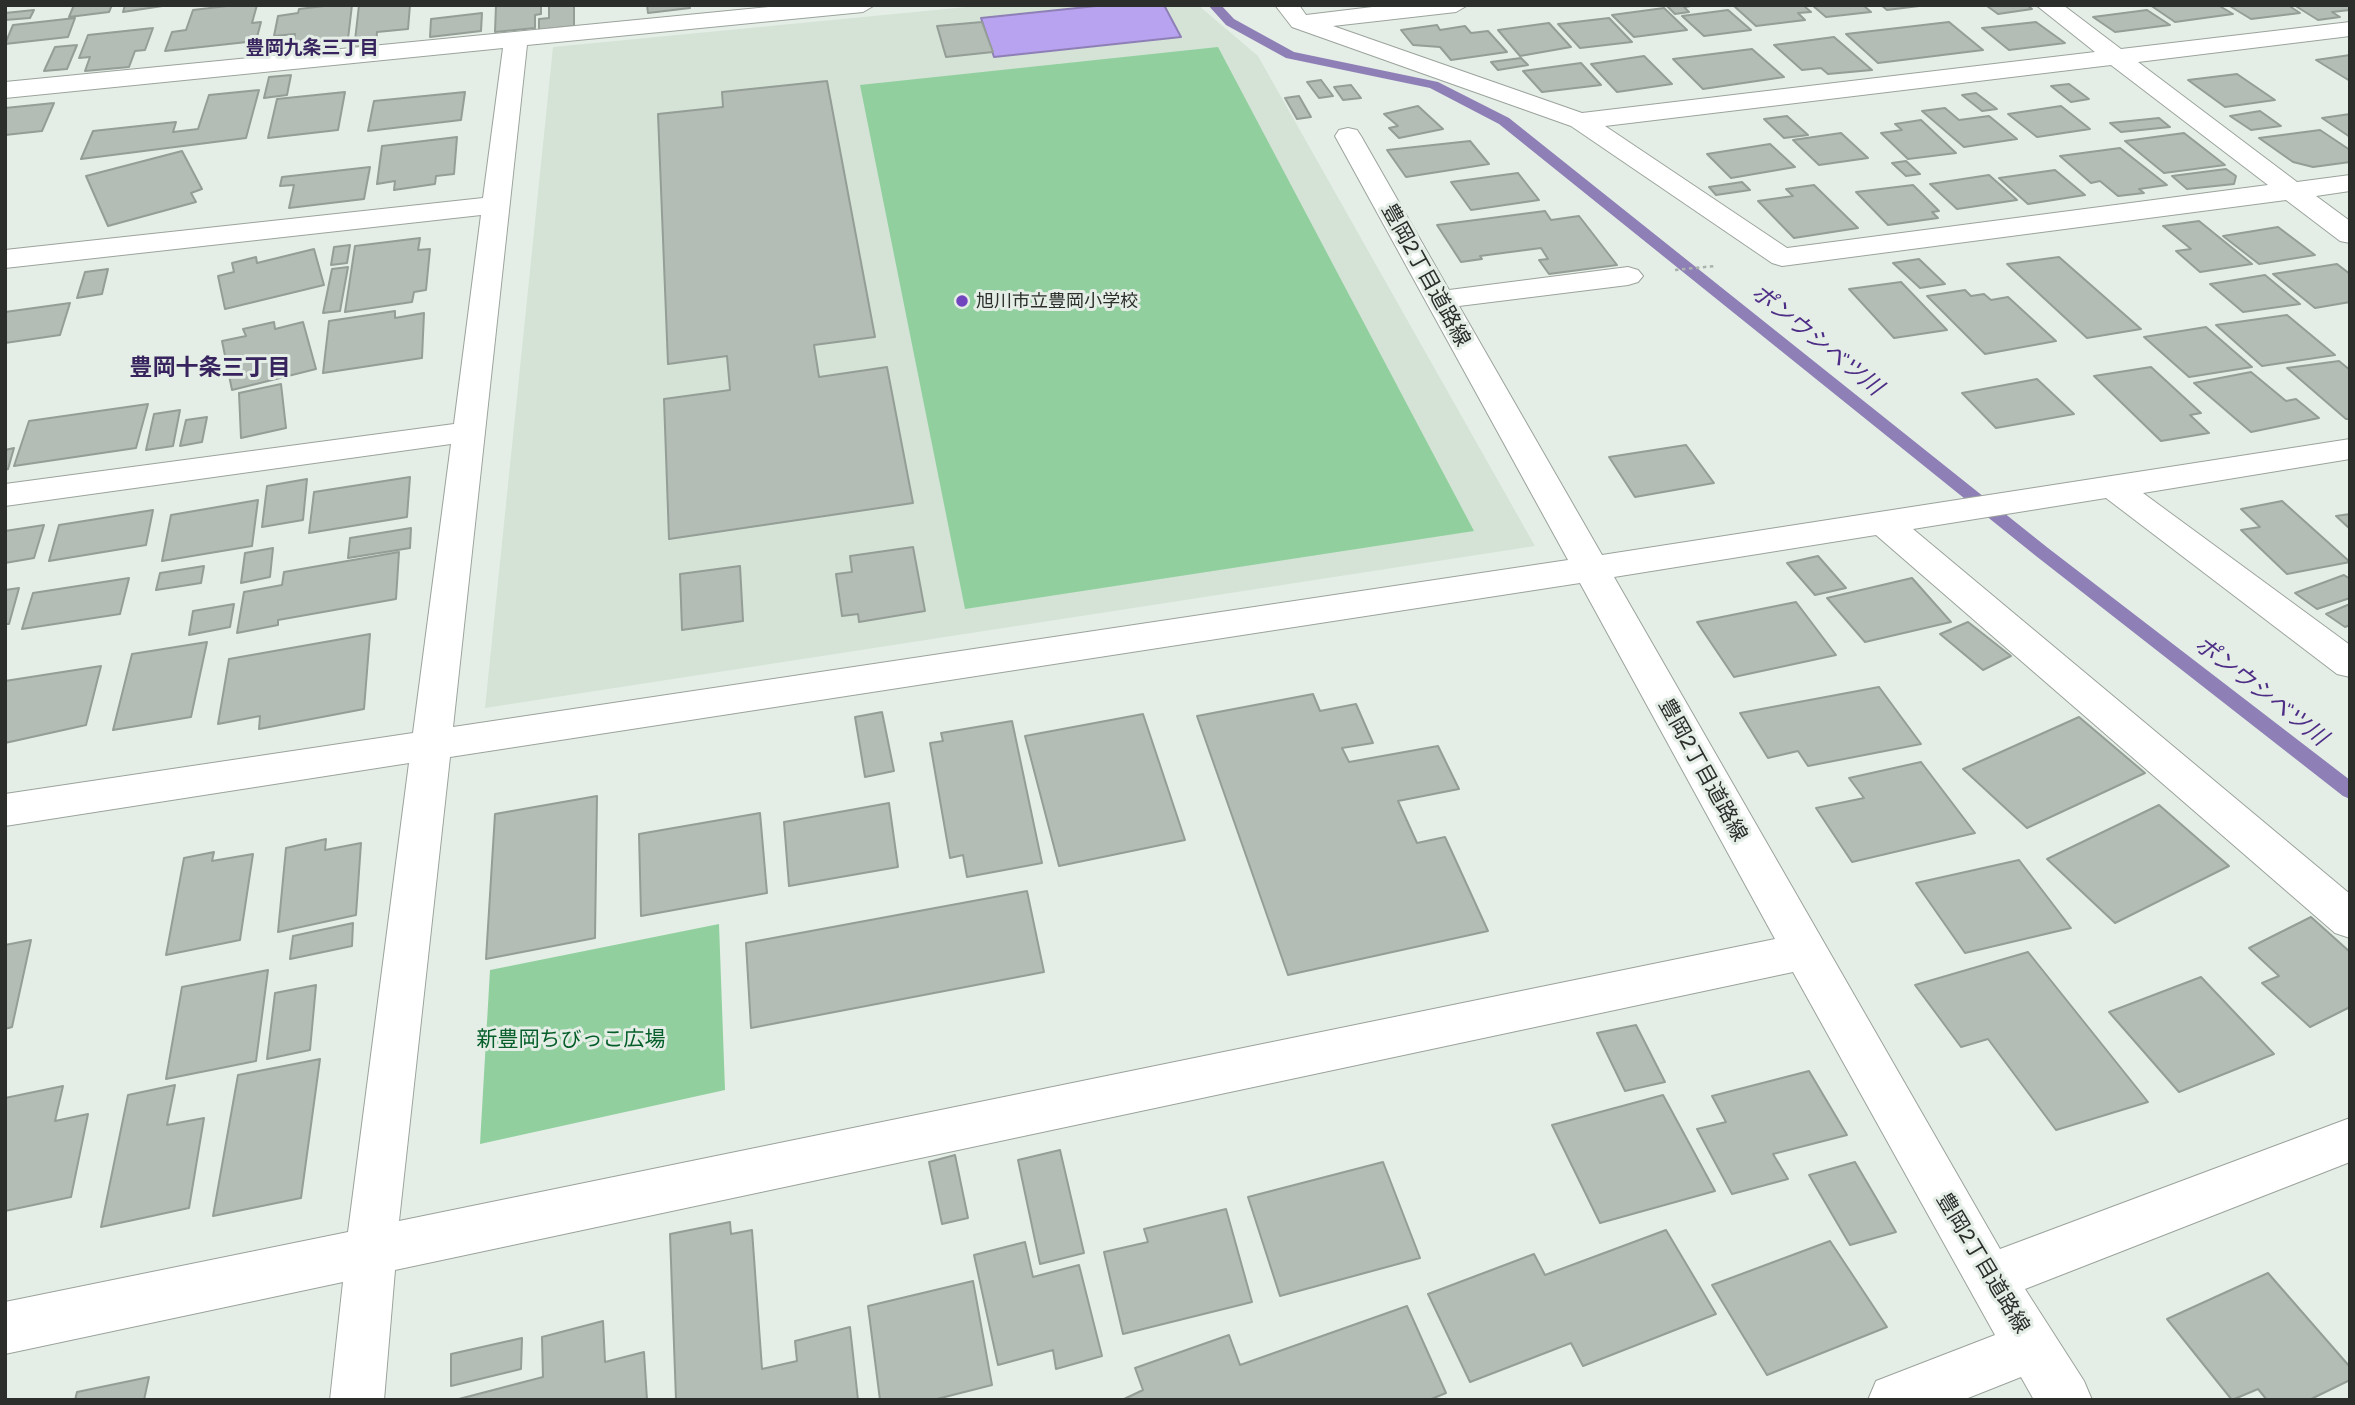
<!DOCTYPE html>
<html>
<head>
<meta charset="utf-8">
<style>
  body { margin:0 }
  #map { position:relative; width:2355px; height:1405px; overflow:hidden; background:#e4eee6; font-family:"Golos Text",sans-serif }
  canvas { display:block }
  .frame { position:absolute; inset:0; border:7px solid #2b2e2b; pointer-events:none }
</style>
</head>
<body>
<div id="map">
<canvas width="2355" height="1405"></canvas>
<div class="frame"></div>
</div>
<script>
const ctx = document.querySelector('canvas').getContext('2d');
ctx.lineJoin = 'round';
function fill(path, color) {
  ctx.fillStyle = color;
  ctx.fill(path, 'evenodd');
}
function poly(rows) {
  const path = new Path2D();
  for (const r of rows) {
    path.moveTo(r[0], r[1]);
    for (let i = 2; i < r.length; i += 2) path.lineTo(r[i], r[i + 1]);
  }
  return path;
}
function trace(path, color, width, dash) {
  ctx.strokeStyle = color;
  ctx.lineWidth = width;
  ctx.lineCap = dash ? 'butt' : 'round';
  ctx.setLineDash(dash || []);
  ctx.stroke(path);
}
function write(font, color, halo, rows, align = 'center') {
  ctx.font = font + ' "Golos Text","Noto Sans JP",sans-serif';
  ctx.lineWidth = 6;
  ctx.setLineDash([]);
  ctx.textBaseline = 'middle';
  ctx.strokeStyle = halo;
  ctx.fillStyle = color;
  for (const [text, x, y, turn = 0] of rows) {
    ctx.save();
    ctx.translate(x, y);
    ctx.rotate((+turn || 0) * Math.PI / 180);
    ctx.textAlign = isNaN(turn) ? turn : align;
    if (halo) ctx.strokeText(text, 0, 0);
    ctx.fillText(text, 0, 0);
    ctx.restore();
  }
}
fill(poly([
  [987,5,1198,5,1258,56,1535,546,485,708,553,47]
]), '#d4e3d6');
fill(poly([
  [1218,47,1474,531,965,609,860,85],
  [719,924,725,1090,480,1144,490,970]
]), '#91d09e');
const water = poly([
  [1106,5,1164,5,1181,37,994,57,981,18,1106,5]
]);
fill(water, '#b8a3f1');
trace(water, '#8e80b6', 2);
fill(poly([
  [1208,5,1221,5,1234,19,1294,52,1438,82,1509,118,2048,548,2350,780,2350,799,2343,796,2036,556,1499,124,1430,88,1286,58,1226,25,1208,5]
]), '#8e80b6');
const building = poly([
  [74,5,112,5,109,12,69,17,74,5],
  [125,5,169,5,123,12,125,5],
  [235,5,257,5,252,23,261,22,256,41,165,51,172,32,186,30,193,10,235,5],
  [333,5,352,5,348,39,293,46,295,34,274,36,278,16,298,13,299,9,333,5],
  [359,5,410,5,408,29,377,32,376,46,354,49,359,5],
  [496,5,541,5,541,14,535,15,535,28,495,32,496,5],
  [549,5,574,5,574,26,539,30,539,19,549,18,549,5],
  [647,5,689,5,690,8,648,13,647,5],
  [1666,5,1698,5,1684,7,1689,12,1675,14,1666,5],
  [1803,5,1811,12,1798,13,1805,20,1756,26,1734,6,1803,5],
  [1812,5,1863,5,1871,12,1826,17,1812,5],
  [1881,5,1927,5,1887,10,1881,5],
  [2027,5,2032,9,1998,14,1987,6,2027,5],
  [2150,5,2218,5,2233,14,2175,22,2150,5],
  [2228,5,2288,5,2300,13,2251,19,2228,5],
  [2294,5,2350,5,2350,10,2332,12,2340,17,2318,20,2294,5],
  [1664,8,1687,30,1634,37,1612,15,1664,8],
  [34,10,30,18,5,20,5,13,34,10],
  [1728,10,1751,30,1704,36,1682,16,1728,10],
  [2147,10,2170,25,2115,32,2093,17,2147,10],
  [482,13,481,31,430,37,431,19,482,13],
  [75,18,68,37,5,44,13,25,75,18],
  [1609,18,1632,42,1580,48,1558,24,1609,18],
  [982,22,993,52,946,57,937,26,982,22],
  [1949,22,1983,50,1878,63,1846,34,1949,22],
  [2036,22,2065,43,2009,50,1982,28,2036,22],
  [1549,23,1571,47,1520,56,1498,30,1549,23],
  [1437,25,1440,30,1465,26,1471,33,1488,31,1507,52,1451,60,1440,47,1413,45,1401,30,1437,25],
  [153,28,145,50,135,51,129,67,85,71,90,57,79,58,88,35,153,28],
  [1834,37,1872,70,1828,74,1821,68,1802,70,1774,45,1834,37],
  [77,45,67,69,44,71,55,47,77,45],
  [1752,49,1784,77,1703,89,1673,59,1752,49],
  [2350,55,2350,81,2316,60,2350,55],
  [1644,56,1672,84,1617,92,1591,64,1644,56],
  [1521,58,1528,65,1498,70,1491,62,1521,58],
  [1581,63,1601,85,1542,92,1523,71,1581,63],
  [2237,74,2275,100,2225,107,2188,80,2237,74],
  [291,75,287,95,264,98,269,77,291,75],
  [1321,80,1333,96,1319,98,1307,82,1321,80],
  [827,81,875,337,814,345,819,377,887,367,913,503,669,539,664,399,730,390,727,356,668,364,658,114,723,107,722,92,827,81],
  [2069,84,2089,99,2071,102,2051,86,2069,84],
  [1351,85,1361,98,1343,100,1334,87,1351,85],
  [259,90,246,138,81,159,93,131,176,122,173,132,198,129,209,95,259,90],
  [345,92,338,130,268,138,277,99,345,92],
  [465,92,461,120,368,131,374,101,465,92],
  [1976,93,1997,109,1982,111,1962,95,1976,93],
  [1299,96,1311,117,1297,119,1285,98,1299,96],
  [54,103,42,131,5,135,5,108,54,103],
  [1418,106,1443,129,1399,138,1389,128,1398,126,1384,114,1418,106],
  [2061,106,2090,129,2037,137,2008,114,2061,106],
  [1945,108,1959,120,1989,116,2017,139,1964,147,1922,111,1945,108],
  [2260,111,2281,126,2251,130,2230,116,2260,111],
  [2350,114,2350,137,2322,118,2350,114],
  [1787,116,1808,135,1784,138,1764,119,1787,116],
  [2159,118,2170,127,2121,132,2110,123,2159,118],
  [1921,120,1956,153,1908,159,1881,133,1902,130,1895,124,1921,120],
  [2320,130,2350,150,2350,162,2313,167,2293,162,2259,138,2320,130],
  [1841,133,1868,158,1819,165,1793,140,1841,133],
  [2184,133,2225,165,2164,173,2125,141,2184,133],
  [457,137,454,174,436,176,435,184,394,190,395,181,377,184,382,146,457,137],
  [1470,141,1489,164,1406,177,1387,150,1470,141],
  [1770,144,1795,167,1731,178,1707,154,1770,144],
  [2120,148,2167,185,2139,189,2144,193,2118,196,2100,181,2091,183,2060,156,2120,148],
  [182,151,202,189,191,193,196,202,108,226,86,176,182,151],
  [1906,161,1920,174,1906,176,1892,163,1906,161],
  [370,167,364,199,289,208,294,185,280,186,282,177,370,167],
  [2226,169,2236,176,2234,184,2187,189,2172,176,2226,169],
  [2055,170,2085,195,2028,204,1999,178,2055,170],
  [1518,173,1539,200,1471,210,1451,182,1518,173],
  [1989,175,2017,200,1957,209,1930,184,1989,175],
  [1742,182,1750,190,1716,195,1709,187,1742,182],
  [1814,185,1858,228,1794,238,1758,201,1793,196,1786,189,1814,185],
  [1913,185,1939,211,1932,212,1938,218,1888,225,1856,192,1913,185],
  [1545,211,1551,220,1579,216,1617,265,1549,274,1539,260,1548,259,1541,248,1480,256,1482,259,1461,262,1437,225,1545,211],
  [2199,221,2252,264,2200,272,2176,251,2191,249,2163,226,2199,221],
  [2278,227,2315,255,2259,264,2223,236,2278,227],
  [420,238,418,250,430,249,426,290,414,292,412,302,345,312,355,246,420,238],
  [350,245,347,263,331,265,334,247,350,245],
  [314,249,324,285,225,309,218,276,234,272,232,263,256,257,257,263,314,249],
  [2059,257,2141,329,2087,338,2007,264,2059,257],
  [1919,259,1945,284,1920,288,1893,263,1919,259],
  [2337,264,2350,274,2350,302,2315,308,2273,274,2337,264],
  [348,267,340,311,323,313,332,269,348,267],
  [108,269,102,294,77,298,85,272,108,269],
  [2265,275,2300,304,2243,312,2210,284,2265,275],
  [1901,282,1947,330,1894,338,1849,289,1901,282],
  [1965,290,1971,296,1984,294,1991,300,2008,297,2056,341,1985,354,1927,296,1965,290],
  [70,303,60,335,5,343,5,312,70,303],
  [395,311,395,318,424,313,422,358,323,373,329,321,395,311],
  [2287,315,2335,355,2262,366,2216,325,2287,315],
  [274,322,275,329,303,322,316,369,232,390,222,341,246,336,243,329,274,322],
  [2206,327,2252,367,2189,377,2144,337,2206,327],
  [2339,361,2350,370,2350,419,2346,419,2287,368,2339,361],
  [2151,367,2201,413,2190,415,2209,433,2161,441,2094,376,2151,367],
  [2251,372,2286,401,2296,399,2319,418,2251,432,2194,383,2251,372],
  [2037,379,2074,414,1996,428,1962,393,2037,379],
  [281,384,286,428,241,438,239,393,281,384],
  [148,404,136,448,14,466,29,421,148,404],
  [180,410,173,446,146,450,154,414,180,410],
  [207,417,202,442,180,446,186,420,207,417],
  [1686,445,1714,483,1635,497,1609,457,1686,445],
  [14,448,8,469,5,470,5,450,14,448],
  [410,477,407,517,309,533,314,492,410,477],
  [307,479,303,520,262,527,267,486,307,479],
  [258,500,252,546,162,561,171,515,258,500],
  [2282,501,2350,562,2287,574,2241,530,2260,527,2241,509,2282,501],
  [153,510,146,545,49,561,59,525,153,510],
  [2350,514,2350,529,2336,516,2350,514],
  [44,525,34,558,5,563,5,531,44,525],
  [411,528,410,548,348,558,350,538,411,528],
  [913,547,925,611,859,622,858,614,842,616,836,574,852,572,850,556,913,547],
  [273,548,270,577,241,583,245,553,273,548],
  [399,552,396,599,278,620,278,625,237,633,244,592,282,585,284,572,399,552],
  [1818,556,1846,588,1815,595,1787,563,1818,556],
  [204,566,201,583,156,590,160,573,204,566],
  [740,566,743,621,682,630,680,574,740,566],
  [2344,575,2350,579,2350,598,2317,609,2295,593,2344,575],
  [129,578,120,614,22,629,33,593,129,578],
  [1912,578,1951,622,1865,642,1827,598,1912,578],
  [19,588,9,624,5,624,5,590,19,588],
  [1796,602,1836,655,1734,677,1697,622,1796,602],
  [234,604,230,627,189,635,193,611,234,604],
  [2350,604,2350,625,2345,627,2326,614,2350,604],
  [1968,622,2011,656,1983,670,1940,634,1968,622],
  [370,634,364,709,259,729,260,716,218,724,229,659,370,634],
  [207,642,191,717,113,730,132,654,207,642],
  [101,666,86,725,5,743,5,681,101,666],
  [1879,687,1921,744,1808,766,1798,751,1768,758,1740,713,1879,687],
  [1313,694,1320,711,1356,704,1373,743,1342,748,1349,762,1438,746,1459,789,1398,801,1417,843,1445,837,1488,931,1288,975,1197,716,1313,694],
  [882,712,894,771,865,777,855,717,882,712],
  [1143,714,1185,840,1059,866,1025,736,1143,714],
  [2079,717,2145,773,2027,828,1963,769,2079,717],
  [1012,721,1042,863,967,877,963,855,950,858,930,743,943,741,941,733,1012,721],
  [1921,762,1975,833,1852,862,1816,808,1864,798,1849,778,1921,762],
  [597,796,595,938,486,959,495,814,597,796],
  [889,803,898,867,789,886,784,822,889,803],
  [2159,805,2229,866,2115,923,2047,859,2159,805],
  [760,813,767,893,641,916,639,834,760,813],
  [326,839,325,850,361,843,356,915,278,932,286,848,326,839],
  [214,852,212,861,253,854,240,940,166,955,184,858,214,852],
  [2019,860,2071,928,1965,953,1916,883,2019,860],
  [1027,891,1044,972,751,1028,746,943,1027,891],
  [2311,917,2350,952,2350,1007,2310,1027,2262,983,2279,976,2249,948,2311,917],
  [353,923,352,946,290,959,293,936,353,923],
  [31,940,12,1027,5,1029,5,945,31,940],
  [2028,952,2148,1102,2056,1130,1988,1039,1961,1047,1915,985,2028,952],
  [268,970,256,1061,166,1079,182,987,268,970],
  [2201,977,2274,1054,2179,1092,2109,1012,2201,977],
  [316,985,310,1050,267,1059,275,993,316,985],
  [1636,1025,1665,1082,1625,1091,1597,1033,1636,1025],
  [320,1059,301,1198,213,1216,238,1075,320,1059],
  [1809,1071,1847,1135,1773,1154,1788,1179,1732,1194,1697,1129,1726,1122,1712,1096,1809,1071],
  [175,1085,167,1125,204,1118,189,1208,101,1227,128,1095,175,1085],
  [63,1086,55,1121,88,1114,71,1197,5,1211,5,1098,63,1086],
  [1663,1095,1715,1191,1600,1223,1552,1125,1663,1095],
  [1060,1150,1084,1253,1040,1264,1018,1160,1060,1150],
  [955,1155,968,1218,942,1224,929,1162,955,1155],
  [1383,1162,1420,1258,1280,1296,1248,1197,1383,1162],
  [1855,1162,1896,1232,1850,1245,1809,1175,1855,1162],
  [1226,1209,1252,1302,1123,1334,1104,1252,1148,1242,1144,1229,1226,1209],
  [730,1222,731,1234,752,1230,762,1369,797,1361,795,1341,850,1327,858,1400,676,1400,670,1234,730,1222],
  [1666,1230,1716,1314,1583,1366,1571,1343,1470,1382,1428,1294,1534,1254,1545,1275,1666,1230],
  [1830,1241,1887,1327,1767,1375,1712,1285,1830,1241],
  [1025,1242,1033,1277,1079,1265,1102,1356,1056,1369,1053,1350,998,1365,974,1255,1025,1242],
  [2268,1273,2350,1367,2350,1380,2309,1400,2267,1400,2258,1389,2232,1400,2167,1319,2268,1273],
  [973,1281,992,1385,933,1400,880,1400,868,1306,973,1281],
  [1407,1306,1446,1393,1429,1400,1122,1400,1143,1390,1135,1368,1229,1335,1240,1365,1407,1306],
  [603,1321,605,1362,644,1352,647,1400,455,1400,543,1377,542,1337,603,1321],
  [522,1338,521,1369,451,1386,451,1354,522,1338],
  [149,1377,144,1400,75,1400,77,1392,149,1377]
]);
fill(building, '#b3bcb5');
trace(building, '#949d96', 2);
const minor = poly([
  [789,5,875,5,863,12,527,45,453,727,1568,560,1335,136,1339,130,1348,128,1357,130,1361,136,1449,290,1628,267,1638,270,1643,276,1638,282,1628,285,1459,306,1602,555,2350,439,2350,459,2143,493,2350,645,2350,677,2337,674,2106,498,1913,529,2350,894,2350,938,2335,933,1876,535,1614,577,2000,1249,2350,1118,2350,1162,2025,1289,2084,1381,2092,1400,2034,1400,2021,1377,1963,1400,1868,1400,1876,1381,1995,1335,1793,972,395,1270,384,1400,330,1400,343,1282,5,1354,5,1302,348,1232,409,763,5,826,5,794,413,733,451,444,5,506,5,484,454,424,481,215,5,268,5,250,483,198,503,48,5,98,5,82,789,5],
  [1580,583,1775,939,399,1221,450,757,1580,583],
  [1275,5,1299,5,1306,15,1389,5,1468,5,1456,12,1333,26,1582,113,2095,52,2036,5,2063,5,2121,49,2350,22,2350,36,2138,62,2297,182,2350,175,2350,191,2316,196,2350,221,2350,243,2340,241,2286,200,1782,266,1772,263,1571,126,1292,27,1275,5],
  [2111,65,2268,185,1787,248,1605,126,2111,65]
]);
trace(minor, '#9ba39c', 2);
trace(poly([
  [1675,270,1715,266]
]), '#aab2ab', 2.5, [3.5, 3.5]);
fill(minor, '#fff');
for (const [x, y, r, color] of [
  [962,301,7,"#7045bd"]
]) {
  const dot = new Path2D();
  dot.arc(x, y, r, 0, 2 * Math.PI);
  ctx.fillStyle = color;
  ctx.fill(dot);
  trace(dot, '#e4eee6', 2.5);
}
write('18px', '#2b2e2b', '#e4eee6', [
  ["旭川市立豊岡小学校",976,301]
], 'left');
write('bold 19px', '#37235d', '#e4eee6', [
  ["豊岡九条三丁目",312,48]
]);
write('21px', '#2b2e2b', '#e4eee6', [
  ["豊岡2丁目道路線",1426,275,61],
  ["豊岡2丁目道路線",1703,770,61],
  ["豊岡2丁目道路線",1983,1263,59]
]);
write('21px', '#055e29', '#e4eee6', [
  ["新豊岡ちびっこ広場",571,1039]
]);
write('italic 23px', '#4e2d86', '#e4eee6', [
  ["ポンウシベツ川",1817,340,39],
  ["ポンウシベツ川",2261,691,38]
]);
write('bold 23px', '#37235d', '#e4eee6', [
  ["豊岡十条三丁目",210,368]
]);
</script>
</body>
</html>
